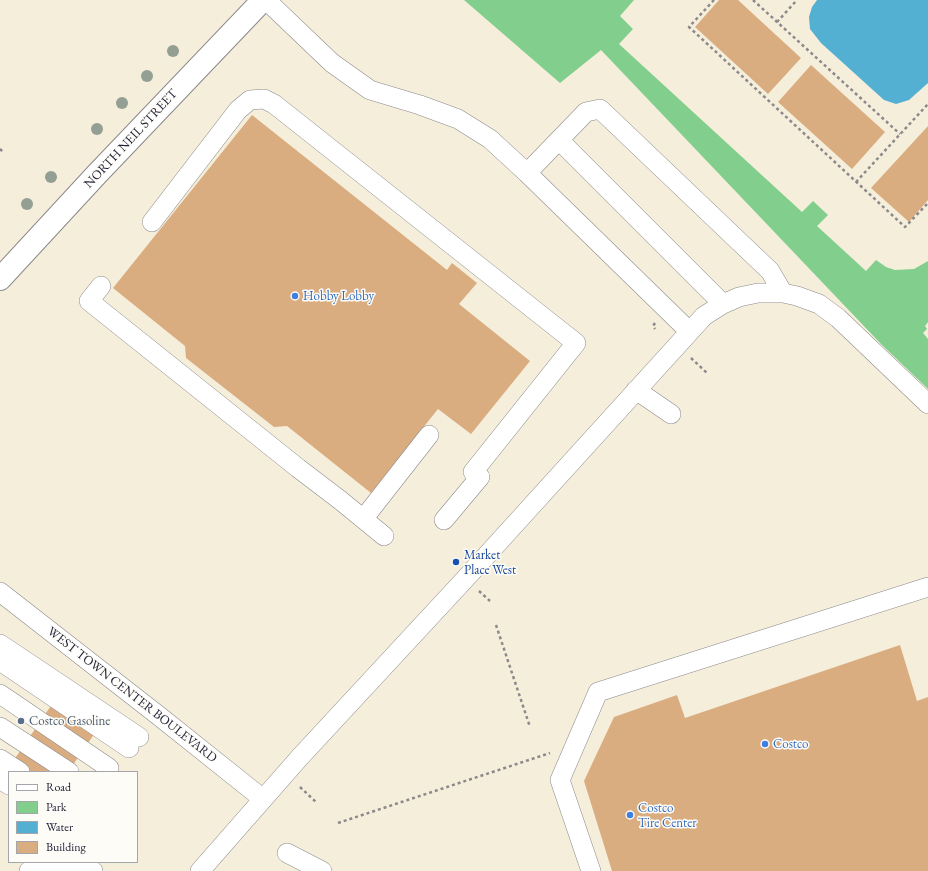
<!DOCTYPE html>
<html>
<head>
<meta charset="utf-8">
<style>
  body { margin:0 }
  #map { position:relative; width:928px; height:871px; overflow:hidden; background:#f5eedb; font-family:"EB Garamond",serif }
  canvas { display:block }
  .legend { position:absolute; left:8px; top:771px; width:130px; height:92px; box-sizing:border-box; background:#fdfcf7; border:1px solid #a5a5ac; margin:0; padding:5px 7px; list-style:none; font-size:12px; color:#22223b }
  .legend li { display:flex; align-items:center; gap:8px; height:20px }
  .legend b { width:20px; border:1px solid #a5a5ac }
</style>
</head>
<body>
<div id="map">
<canvas width="928" height="871"></canvas>
<ul class="legend">
<li><b style="height:5px;background:#fff"></b>Road</li>
<li><b style="height:11px;background:#81ce8d"></b>Park</li>
<li><b style="height:11px;background:#54b0d2"></b>Water</li>
<li><b style="height:11px;background:#daad80"></b>Building</li>
</ul>
</div>
<script>
const ctx = document.querySelector('canvas').getContext('2d');
ctx.lineJoin = 'round';
function fill(path, color) {
  ctx.fillStyle = color;
  ctx.fill(path, 'evenodd');
}
function poly(rows) {
  const path = new Path2D();
  for (const r of rows) {
    path.moveTo(r[0], r[1]);
    for (let i = 2; i < r.length; i += 2) path.lineTo(r[i], r[i + 1]);
  }
  return path;
}
function trace(path, color, width, dash) {
  ctx.strokeStyle = color;
  ctx.lineWidth = width;
  ctx.lineCap = dash ? 'butt' : 'round';
  ctx.setLineDash(dash || []);
  ctx.stroke(path);
}
function write(font, color, halo, rows, align = 'center') {
  ctx.font = font + ' "EB Garamond",serif';
  ctx.lineWidth = 3;
  ctx.setLineDash([]);
  ctx.textBaseline = 'middle';
  ctx.strokeStyle = halo;
  ctx.fillStyle = color;
  for (const [text, x, y, turn = 0] of rows) {
    ctx.save();
    ctx.translate(x, y);
    ctx.rotate((+turn || 0) * Math.PI / 180);
    ctx.textAlign = isNaN(turn) ? turn : align;
    if (halo) ctx.strokeText(text, 0, 0);
    ctx.fillText(text, 0, 0);
    ctx.restore();
  }
}
fill(poly([
  [464,0,634,0,620,16,633,29,619,44,802,212,813,201,828,215,817,226,866,271,876,260,886,267,895,270,914,269,928,261,928,322,925,326,927,329,923,333,928,339,928,389,881,344,601,50,560,83]
]), '#81ce8d');
fill(poly([
  [817,0,928,0,928,83,909,100,896,104,884,100,821,43,810,29,809,17,812,7]
]), '#54b0d2');
fill(poly([
  [719,0,738,0,801,58,768,94,695,27],
  [811,65,885,132,852,169,778,102],
  [252,115,447,270,452,263,477,283,459,304,530,361,471,434,438,409,371,493,287,426,274,427,186,358,185,346,113,288],
  [928,126,928,200,909,222,871,188],
  [900,645,917,701,928,697,928,871,612,871,584,781,614,717,677,695,685,718],
  [61,691,104,720,68,772,9,772,3,776]
]), '#daad80');
const minor = poly([
  [266,0,332,63,370,90,420,105,458,119,490,139,527,173],
  [559,140,723,304],
  [152,222,238,110,250,100,264,99,274,104,576,343,473,472],
  [101,286,89,301,298,468,340,500,384,536],
  [689,331,527,173,586,112,600,109,770,271,783,293],
  [636,390,671,414],
  [364,518,429,435],
  [444,520,480,477],
  [0,592,159,716,263,799],
  [0,644,139,737],
  [0,661,129,748],
  [0,694,109,768],
  [0,727,69,772],
  [0,759,20,772],
  [0,779,9,785],
  [287,853,322,871],
  [29,871,45,867,60,865,93,871],
  [200,871,300,757,466,578,704,316,723,304,739,297,758,293,783,293,797,296,819,304,838,318,928,404],
  [591,871,560,780,598,692,928,587]
]);
const major = poly([
  [0,279,97,174,263,0]
]);
trace(minor, '#8c888b', 20);
trace(major, '#8c888b', 24);
trace(poly([
  [714,0,689,27,905,227,928,203],
  [753,0,900,134],
  [777,22,797,0],
  [0,149,4,153],
  [856,182,928,104],
  [655,323,653,326,655,329],
  [691,358,707,373],
  [479,591,490,601],
  [496,625,530,727],
  [300,787,317,803],
  [338,823,550,753]
]), '#8c888b', 2.5, [3, 3]);
trace(minor, '#fff', 19);
trace(major, '#fff', 22);
ctx.fillStyle = '#939f93';
for (const [x, y] of [
  [173,51],
  [147,76],
  [122,103],
  [97,129],
  [51,177],
  [27,204]
]) {
  ctx.beginPath();
  ctx.arc(x, y, 6, 0, 2 * Math.PI);
  ctx.fill();
}
for (const [x, y, r, color] of [
  [295,296,4,"#3f7fe0"],
  [456,562,4,"#1a4fb4"],
  [21,721,4,"#5c6f8a"],
  [765,744,4,"#3f7fe0"],
  [630,815,4,"#3f7fe0"]
]) {
  const dot = new Path2D();
  dot.arc(x, y, r, 0, 2 * Math.PI);
  ctx.fillStyle = color;
  ctx.fill(dot);
  trace(dot, '#fdfcf7', 1.5);
}
write('13px', '#22223b', '#fdfcf7', [
  ["NORTH NEIL STREET",131,139,-47],
  ["WEST TOWN CENTER BOULEVARD",132,695,38]
]);
write('13px', '#366cbe', '#fdfcf7', [
  ["Hobby Lobby",303,296],
  ["Costco",773,744],
  ["Costco",638,808],
  ["Tire Center",638,823]
], 'left');
write('13px', '#164399', '#fdfcf7', [
  ["Market",464,555],
  ["Place West",464,570]
], 'left');
write('13px', '#4e5e75', '#fdfcf7', [
  ["Costco Gasoline",29,721]
], 'left');
</script>
</body>
</html>
